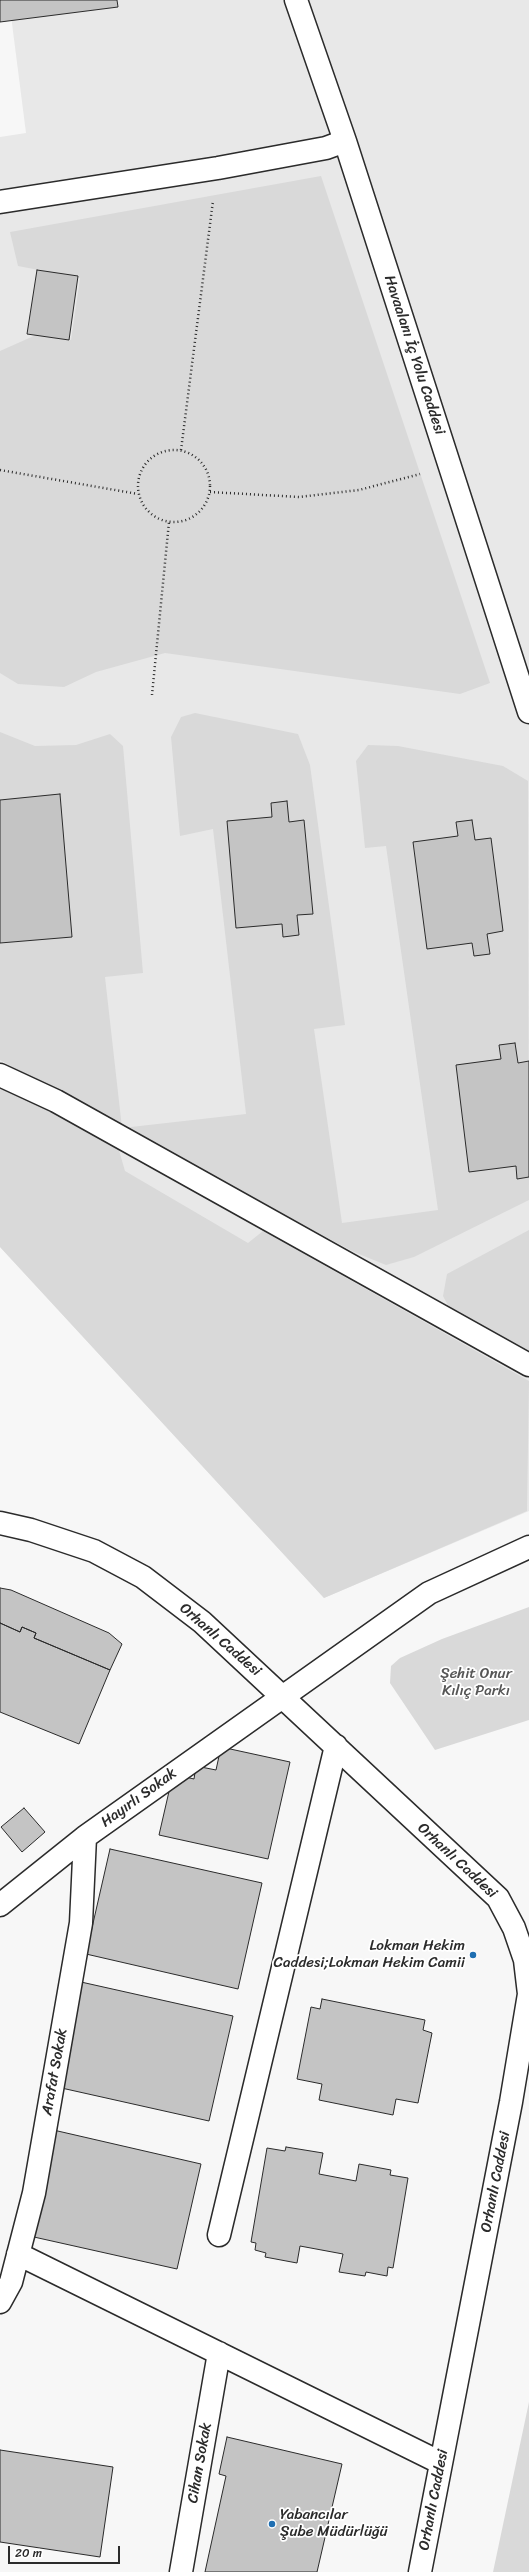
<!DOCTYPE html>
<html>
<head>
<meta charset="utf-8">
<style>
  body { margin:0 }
  #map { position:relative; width:529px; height:2572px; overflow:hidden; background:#f7f7f7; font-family:Sriracha,sans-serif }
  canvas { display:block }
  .scale { position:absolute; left:8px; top:2546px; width:112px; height:18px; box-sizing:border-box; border:2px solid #2b2b2b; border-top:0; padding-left:5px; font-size:12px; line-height:14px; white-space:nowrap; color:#2b2b2b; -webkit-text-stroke:3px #fff; paint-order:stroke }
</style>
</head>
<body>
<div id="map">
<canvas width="529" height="2572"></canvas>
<div class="scale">20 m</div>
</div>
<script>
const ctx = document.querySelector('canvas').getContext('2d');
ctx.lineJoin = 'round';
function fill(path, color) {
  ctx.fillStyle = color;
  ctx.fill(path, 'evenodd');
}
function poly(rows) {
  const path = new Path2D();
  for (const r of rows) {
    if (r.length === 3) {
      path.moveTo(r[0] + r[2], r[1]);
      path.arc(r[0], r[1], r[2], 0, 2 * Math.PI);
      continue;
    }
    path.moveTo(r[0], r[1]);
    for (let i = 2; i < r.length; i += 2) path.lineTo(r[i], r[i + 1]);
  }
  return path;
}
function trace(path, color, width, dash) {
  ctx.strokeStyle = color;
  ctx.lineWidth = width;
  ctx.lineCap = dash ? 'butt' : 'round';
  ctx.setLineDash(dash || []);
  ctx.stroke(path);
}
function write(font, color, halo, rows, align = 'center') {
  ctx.font = font + ' Sriracha,sans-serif';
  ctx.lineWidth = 3.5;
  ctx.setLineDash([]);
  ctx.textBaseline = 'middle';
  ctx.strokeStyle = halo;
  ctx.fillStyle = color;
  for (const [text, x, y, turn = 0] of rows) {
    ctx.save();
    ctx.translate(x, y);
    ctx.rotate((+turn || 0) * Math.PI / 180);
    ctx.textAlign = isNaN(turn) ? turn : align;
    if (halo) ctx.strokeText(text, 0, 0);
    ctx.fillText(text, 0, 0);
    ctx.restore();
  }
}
fill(poly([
  [9,0,529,0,529,1511,324,1598,0,1247,0,137,26,133]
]), '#e8e8e8');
fill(poly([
  [321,176,490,683,460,694,165,653,96,672,64,687,18,684,0,673,0,351,36,335,71,340,80,278,18,266,10,232],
  [195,713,298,734,310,765,345,1025,314,1029,342,1223,438,1210,386,846,365,848,356,761,368,745,398,746,503,766,528,781,529,1200,414,1257,386,1265,354,1252,122,1128,0,1060,0,732,35,746,76,745,110,734,123,746,143,973,105,977,122,1128,246,1114,213,829,180,836,171,737,181,717],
  [0,1085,118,1147,125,1171,248,1243,263,1231,529,1381,527,1511,324,1598,0,1247],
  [529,1230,529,1353,451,1311,443,1296,447,1274],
  [529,1607,529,1720,435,1750,390,1683,391,1666,400,1658,442,1639],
  [529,2402,529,2572,493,2572]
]), '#d9d9d9');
const building = poly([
  [0,0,117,0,118,7,0,22,0,0],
  [37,270,78,276,69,340,27,334,37,270],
  [60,794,72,937,0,943,0,800,60,794],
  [287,801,289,822,304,820,313,914,297,915,299,935,283,937,282,924,236,928,227,821,272,817,271,803,287,801],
  [472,820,475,840,491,838,503,931,487,934,490,954,474,956,472,943,427,949,413,842,458,836,456,822,472,820],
  [515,1043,518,1063,529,1061,529,1177,517,1179,516,1166,469,1172,456,1065,501,1059,499,1045,515,1043],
  [0,1588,11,1590,109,1633,122,1644,110,1670,34,1638,36,1633,22,1627,20,1632,0,1623,0,1588],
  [0,1623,20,1632,22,1627,36,1633,34,1638,110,1670,79,1744,0,1712,0,1623],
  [221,1747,290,1762,268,1859,159,1835,173,1774,194,1779,196,1766,216,1770,221,1747],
  [24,1808,45,1832,22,1852,1,1827,24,1808],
  [110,1849,262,1883,238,1989,86,1954,110,1849],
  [81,1982,233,2016,209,2121,57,2087,81,1982],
  [322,1999,425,2020,423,2030,432,2033,418,2103,396,2099,393,2115,319,2100,322,2084,297,2079,311,2007,320,2009,322,1999],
  [49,2129,201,2164,177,2269,25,2235,49,2129],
  [286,2147,323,2153,319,2174,356,2181,359,2164,391,2170,390,2175,408,2178,393,2268,388,2267,387,2276,366,2272,365,2276,339,2272,343,2254,300,2246,297,2263,265,2257,266,2253,255,2250,256,2243,251,2242,267,2148,285,2151,286,2147],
  [227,2437,342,2464,317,2572,205,2572,226,2476,219,2474,227,2437],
  [0,2450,113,2467,100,2557,0,2542,0,2450]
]);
fill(building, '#c4c4c4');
trace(building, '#2b2b2b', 1);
const minor = poly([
  [296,0,345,141,529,712],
  [0,202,218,168,326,148,345,141],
  [0,1075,56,1101,529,1365],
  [0,1523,31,1530,94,1551,143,1577,202,1622,498,1898,514,1928,525,1960,529,1994,511,2102,420,2572],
  [0,1905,85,1837,429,1593,529,1547],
  [219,2235,336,1746],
  [18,2254,441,2463],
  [0,2302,11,2282,34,2193,81,1923,85,1837],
  [181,2572,219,2353]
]);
trace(minor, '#2b2b2b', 25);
trace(poly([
  [174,486,36],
  [181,450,213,201],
  [0,470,138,494],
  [210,492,299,497,359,490,420,474],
  [152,695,169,522]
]), '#2b2b2b', 2.5, [1, 3]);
trace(minor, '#fff', 22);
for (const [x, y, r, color] of [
  [473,1955,4,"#1f6fb2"],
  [272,2524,4,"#1f6fb2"]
]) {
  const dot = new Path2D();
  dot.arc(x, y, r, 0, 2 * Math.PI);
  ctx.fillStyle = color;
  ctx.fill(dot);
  trace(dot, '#fff', 1.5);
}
write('15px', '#2b2b2b', '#fff', [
  ["Havaalanı İç Yolu Caddesi",414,355,72],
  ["Orhanlı Caddesi",220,1640,41],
  ["Hayırlı Sokak",139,1798,-36],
  ["Orhanlı Caddesi",457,1861,43],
  ["Arafat Sokak",55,2072,-80],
  ["Orhanlı Caddesi",496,2182,-79],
  ["Cihan Sokak",200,2463,-80],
  ["Orhanlı Caddesi",434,2500,-79]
]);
write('15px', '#565656', '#fff', [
  ["Şehit Onur",476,1674],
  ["Kılıç Parkı",476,1691]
]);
write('15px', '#2b2b2b', '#fff', [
  ["Lokman Hekim",465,1946],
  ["Caddesi;Lokman Hekim Camii",465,1963],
  ["Yabancılar",280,2515,"left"],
  ["Şube Müdürlüğü",280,2532,"left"]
], 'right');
</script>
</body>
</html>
